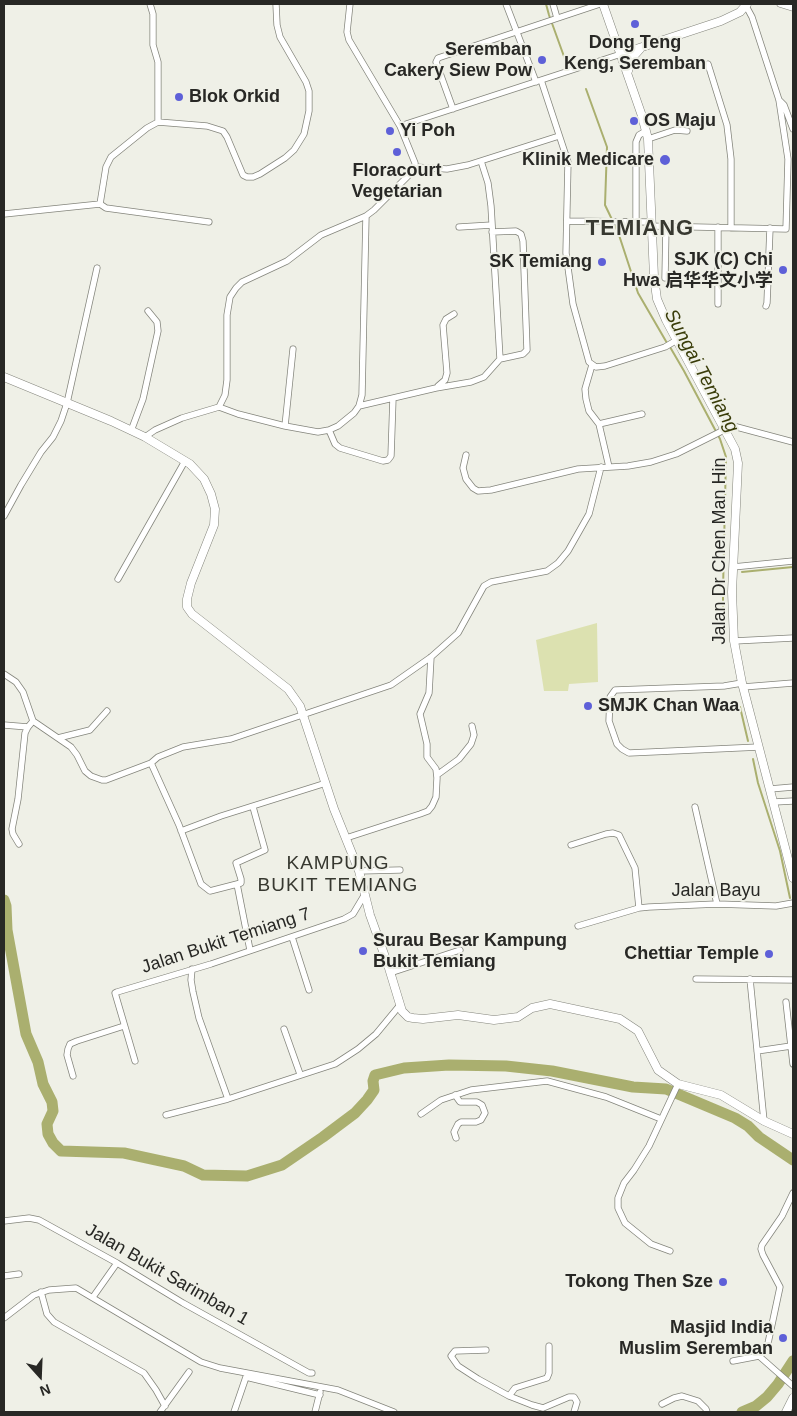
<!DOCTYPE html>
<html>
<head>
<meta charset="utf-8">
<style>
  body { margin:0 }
  #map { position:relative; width:797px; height:1416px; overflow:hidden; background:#eff0e7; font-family:Helvetica,sans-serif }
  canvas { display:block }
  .frame { position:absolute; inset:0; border:5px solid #282825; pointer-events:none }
  .north { position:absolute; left:15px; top:1351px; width:50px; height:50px; -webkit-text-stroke:4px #eff0e7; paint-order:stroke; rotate:160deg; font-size:14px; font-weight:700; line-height:20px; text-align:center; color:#282825 }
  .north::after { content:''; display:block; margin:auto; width:18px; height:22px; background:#282825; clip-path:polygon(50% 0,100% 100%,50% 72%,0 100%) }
</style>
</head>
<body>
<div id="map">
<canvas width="797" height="1416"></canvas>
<div class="frame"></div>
<div class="north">N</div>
</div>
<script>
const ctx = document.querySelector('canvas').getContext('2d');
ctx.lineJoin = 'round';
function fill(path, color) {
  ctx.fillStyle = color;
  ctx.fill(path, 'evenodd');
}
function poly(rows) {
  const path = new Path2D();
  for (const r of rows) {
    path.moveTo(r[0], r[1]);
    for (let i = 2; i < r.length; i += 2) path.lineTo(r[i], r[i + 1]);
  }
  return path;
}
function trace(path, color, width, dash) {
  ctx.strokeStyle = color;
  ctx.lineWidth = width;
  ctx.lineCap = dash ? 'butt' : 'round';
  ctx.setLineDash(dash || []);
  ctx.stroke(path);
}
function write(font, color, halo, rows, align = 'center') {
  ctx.font = font + ' Helvetica,"Noto Sans SC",sans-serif';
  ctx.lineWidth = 4;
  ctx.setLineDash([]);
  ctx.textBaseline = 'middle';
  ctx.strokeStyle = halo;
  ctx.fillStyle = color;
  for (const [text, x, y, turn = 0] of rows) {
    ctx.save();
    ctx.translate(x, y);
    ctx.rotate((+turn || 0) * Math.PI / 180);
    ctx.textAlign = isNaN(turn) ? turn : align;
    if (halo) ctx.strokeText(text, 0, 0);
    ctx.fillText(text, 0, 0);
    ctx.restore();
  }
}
fill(poly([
  [597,623,598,682,569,684,568,691,544,691,536,640]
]), '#dce1b0');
trace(poly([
  [546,4,549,15,566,62],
  [586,89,607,147,605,205,618,232,638,293,667,343],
  [670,347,684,371,720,439,726,457,723,590],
  [742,572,793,567],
  [723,619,723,593],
  [740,707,748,741],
  [753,759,758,783,780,851,790,898]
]), '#aaaf6f', 2);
trace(poly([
  [4,900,6,906,7,930,26,1034,38,1062,43,1084,52,1102,53,1111,47,1124,48,1134,53,1143,61,1151,124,1153,184,1166,203,1175,247,1176,282,1165,323,1137,355,1113,367,1100,374,1090,373,1081,375,1075,404,1068,449,1065,506,1066,552,1071,633,1087,666,1089,735,1118,748,1126,759,1137,793,1160],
  [742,1412,756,1406,767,1397,778,1384,793,1361]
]), '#aaaf6f', 11);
const street = poly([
  [150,4,153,14,153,45,158,62,158,122,207,126,223,131,227,137,243,175,247,177,253,177,260,174,285,158,294,150,304,134,309,111,309,91,306,82,280,37,277,25,276,4],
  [350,4,347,32,349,40,400,126,415,163,415,167],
  [506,4,536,82],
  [553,4,557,18],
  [780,4,793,8],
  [708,64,727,125,731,159,731,228],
  [541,80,568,162,566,253,573,304,589,362,596,367,605,366,665,347,677,340],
  [779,100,784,105,793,129],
  [453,109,436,62,438,58,600,4],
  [400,126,621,54],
  [648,139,675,130,687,131],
  [415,167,447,169,468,165,559,136],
  [100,204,106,167,111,157,147,128,158,122],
  [4,214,100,204,106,208,209,222],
  [567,221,651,222],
  [636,222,636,142,639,135,646,131],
  [651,226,786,229,788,159,779,100,752,17,746,6],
  [459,227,492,225],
  [718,227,718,304],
  [492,232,516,231,521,234,523,241,527,350,523,354,500,359],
  [665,278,666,226],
  [766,306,767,303,770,228],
  [592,365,585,389,586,399,589,411,599,424,609,467],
  [438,386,445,380,447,373,443,325,446,319,454,314],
  [359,406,436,388,471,382,484,377,500,359,491,206,488,183,481,161],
  [219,407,225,395,227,380,227,315,230,297,236,288,242,282,287,261,321,235,366,216,374,210,412,172,415,167],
  [599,424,642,414],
  [285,426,293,349],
  [329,430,335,444,340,448,383,461,388,460,391,456,393,398],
  [131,431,143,399,158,331,157,322,148,311],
  [145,437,155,430,182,418,219,407,238,414,285,426,318,432,329,430,338,426,354,413,359,406,362,395,366,216],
  [466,455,463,468,466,479,473,488,478,491,491,490,578,469,628,466,651,462,676,454,720,432,726,426,733,426,793,442],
  [4,516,21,485,41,452,53,437,61,421,67,403,97,268],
  [733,567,793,561],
  [118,579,185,461],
  [734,641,793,638],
  [4,674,16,682,23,692,33,721,71,747,77,755,85,771,91,776,102,780,106,780,151,763,158,757,183,747,231,739,391,685,431,657,458,633,484,586,491,582,547,571,558,563,568,551,589,514,601,467],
  [742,683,724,686,615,690,610,697,609,721,617,744,622,749,629,753,759,747],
  [743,687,793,683],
  [4,725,28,727],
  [58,738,90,730,107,711],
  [151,763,179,825,201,884,210,891,241,883,241,879,236,863,265,850,253,807],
  [437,775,459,759,471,744,474,735,472,726],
  [770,789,793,787],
  [774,802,793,801],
  [695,807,717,904],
  [181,831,221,816,326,783],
  [346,838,420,814,428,811,432,806,436,797,437,778,436,769,427,757,427,744,420,714,429,693,431,657],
  [19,844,13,834,12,829,18,799,25,733,28,727,33,721],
  [571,845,606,834,613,833,619,835,635,868,639,908],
  [359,871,400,870],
  [237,884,250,950],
  [578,926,639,908,649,907,717,904,776,906,793,903],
  [292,937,309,990],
  [192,969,191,980,193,992,199,1018,228,1099],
  [390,973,460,950],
  [696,979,793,980],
  [750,979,764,1121],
  [786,1002,793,1064],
  [284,1029,300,1074],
  [757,1051,791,1046],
  [135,1061,115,993,117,992,211,964,344,919,353,914,365,894],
  [73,1076,67,1055,68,1049,70,1044,77,1041,124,1026],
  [455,1095,460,1102,477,1102,482,1105,485,1113,481,1120,476,1122,461,1122,458,1124,454,1132,456,1138],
  [421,1114,441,1100,471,1090,547,1081,606,1097,661,1119],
  [166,1115,228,1099,335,1064,358,1049,376,1034,400,1005],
  [4,1221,29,1218,39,1220,117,1263,183,1303,309,1373,312,1373],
  [670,1251,651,1244,625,1223,618,1208,618,1198,624,1183,634,1170,649,1146,678,1084],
  [4,1276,19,1274],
  [41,1292,47,1314,54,1322,144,1373,156,1390,165,1406],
  [93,1297,117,1263],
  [4,1318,34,1295,49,1290,76,1288,201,1362,220,1368,338,1390,394,1412],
  [486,1350,455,1351,451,1356,458,1366,478,1379,509,1396,532,1405,543,1408,569,1397,574,1397,577,1402,574,1412],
  [759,1356,767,1348,780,1287,763,1255,761,1249,762,1245,782,1216,793,1193],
  [733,1361,759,1356,793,1386],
  [509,1396,515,1388,547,1378,549,1373,549,1346],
  [662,1404,674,1398,682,1396,698,1401,706,1409,707,1412],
  [160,1412,189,1372],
  [234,1412,246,1377,320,1395],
  [315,1412,320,1392]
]);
const secondary = poly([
  [603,4,642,116,648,139,654,277,657,299,666,320,735,449,738,463,732,592,734,641,742,683,793,878],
  [621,54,721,21,740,12,747,4],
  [628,71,631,59,640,49],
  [4,377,111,421,145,437,190,464,204,479,211,494,215,509,214,525,191,583,187,599,187,607,192,614,288,689,300,706,334,809,359,871,370,915,388,965,402,1011,408,1017,413,1018,423,1019,458,1015,494,1020,518,1017,532,1008,550,1004,620,1019,638,1031,658,1070,678,1084,721,1095,764,1121,793,1134],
  [786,1412,793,1398]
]);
trace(street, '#84857c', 7);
trace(secondary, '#84857c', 9);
trace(street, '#fff', 5.5);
trace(secondary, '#fff', 8);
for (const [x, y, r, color] of [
  [635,24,5,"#5e60d8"],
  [542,60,5,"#5e60d8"],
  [179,97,5,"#5e60d8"],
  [634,121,5,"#5e60d8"],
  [390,131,5,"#5e60d8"],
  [397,152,5,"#5e60d8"],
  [665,160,6,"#5e60d8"],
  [602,262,5,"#5e60d8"],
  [783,270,5,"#5e60d8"],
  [588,706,5,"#5e60d8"],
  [363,951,5,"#5e60d8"],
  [769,954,5,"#5e60d8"],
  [723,1282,5,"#5e60d8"],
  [783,1338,5,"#5e60d8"]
]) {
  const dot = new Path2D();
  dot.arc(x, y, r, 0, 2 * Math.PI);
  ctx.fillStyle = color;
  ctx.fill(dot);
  trace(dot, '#eff0e7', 2);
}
write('bold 18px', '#282825', '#eff0e7', [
  ["Dong Teng",635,43,"center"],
  ["Keng, Seremban",635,64,"center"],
  ["Seremban",532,50],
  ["Cakery Siew Pow",532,71],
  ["Blok Orkid",189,97,"left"],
  ["OS Maju",644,121,"left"],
  ["Yi Poh",400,131,"left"],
  ["Klinik Medicare",654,160],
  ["Floracourt",397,171,"center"],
  ["Vegetarian",397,192,"center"],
  ["SJK (C) Chi",773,260],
  ["Hwa 启华华文小学",773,281],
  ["SK Temiang",592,262],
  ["SMJK Chan Waa",598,706,"left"],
  ["Surau Besar Kampung",373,941,"left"],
  ["Bukit Temiang",373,962,"left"],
  ["Chettiar Temple",759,954],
  ["Tokong Then Sze",713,1282],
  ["Masjid India",773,1328],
  ["Muslim Seremban",773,1349]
], 'right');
write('18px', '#282825', '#eff0e7', [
  ["Jalan Dr Chen Man Hin",720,551,-90],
  ["Jalan Bayu",716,891],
  ["Jalan Bukit Temiang 7",226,941,-18],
  ["Jalan Bukit Sarimban 1",167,1275,30]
]);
write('italic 19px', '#393c09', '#eff0e7', [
  ["Sungai Temiang",701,371,62]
]);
ctx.letterSpacing = '1px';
write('19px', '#373830', '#eff0e7', [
  ["KAMPUNG",338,864],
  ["BUKIT TEMIANG",338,886]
]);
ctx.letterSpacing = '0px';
ctx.letterSpacing = '1px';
write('bold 22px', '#373830', '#eff0e7', [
  ["TEMIANG",640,229]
]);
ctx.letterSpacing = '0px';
</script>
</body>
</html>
